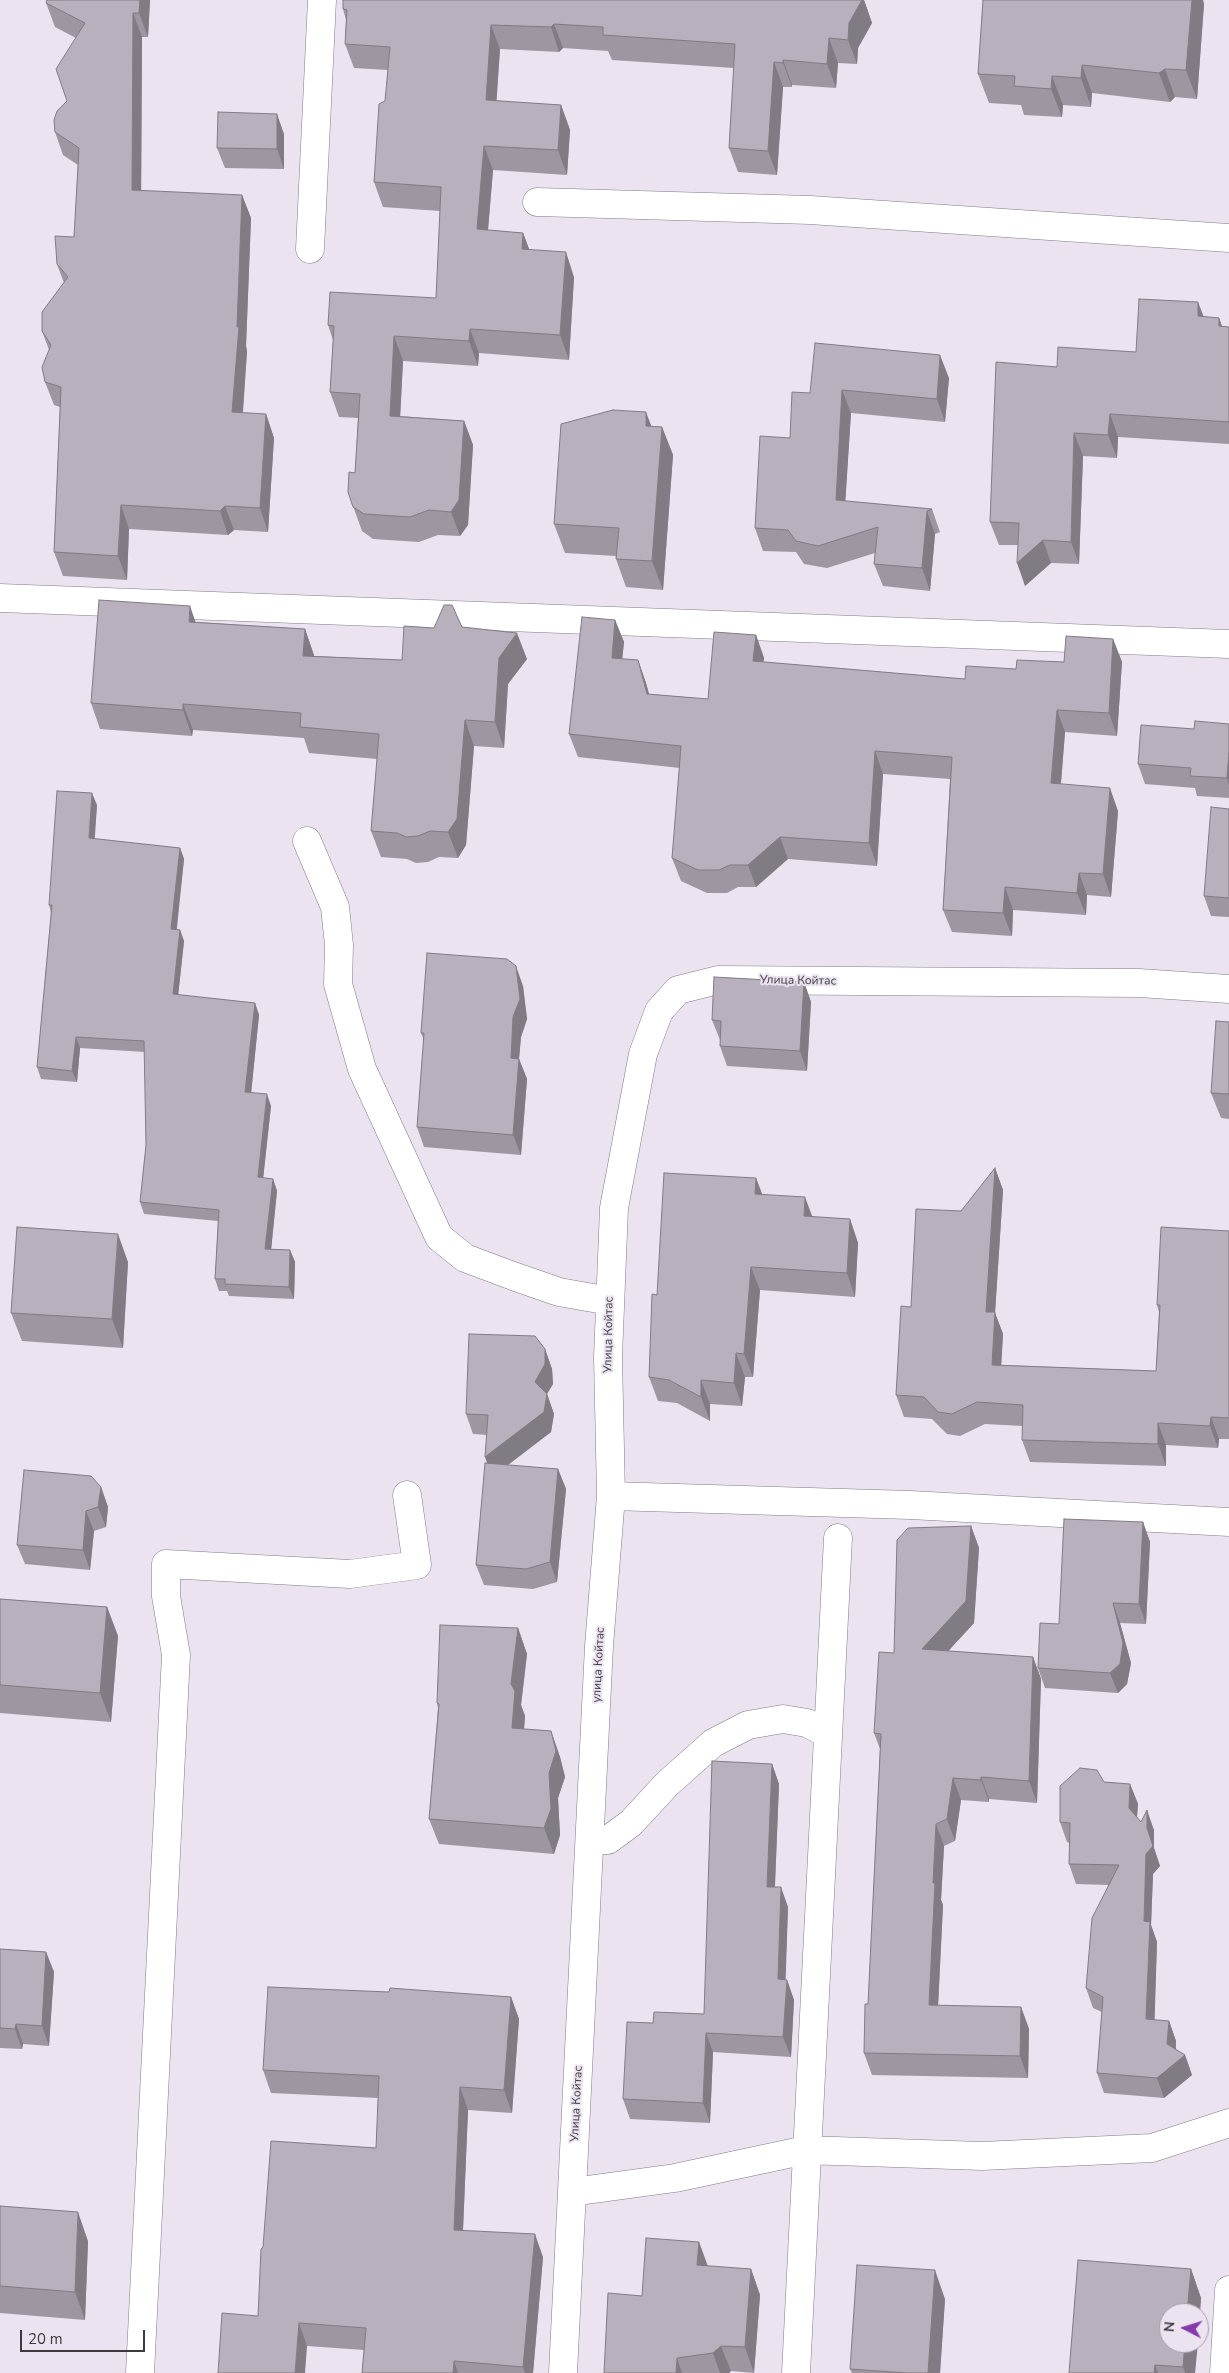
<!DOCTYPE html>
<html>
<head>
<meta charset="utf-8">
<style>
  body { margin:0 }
  #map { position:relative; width:1229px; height:2373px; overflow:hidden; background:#ebe4f0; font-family:"Nunito Sans",sans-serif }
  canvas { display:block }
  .north { position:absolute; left:1159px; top:2303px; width:50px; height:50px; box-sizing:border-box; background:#ebe4f0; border:1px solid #a5a0a9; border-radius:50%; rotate:275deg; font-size:14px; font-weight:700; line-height:20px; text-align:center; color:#3d3a3f }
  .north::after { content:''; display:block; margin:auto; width:18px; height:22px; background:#873aab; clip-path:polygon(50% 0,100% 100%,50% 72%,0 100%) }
  .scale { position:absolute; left:20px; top:2330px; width:125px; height:22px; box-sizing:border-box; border:2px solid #3d3a3f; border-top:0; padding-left:6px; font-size:15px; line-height:18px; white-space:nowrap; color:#3d3a3f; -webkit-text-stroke:4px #ebe4f0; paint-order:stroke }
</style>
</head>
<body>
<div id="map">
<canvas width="1229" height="2373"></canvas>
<div class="north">N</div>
<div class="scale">20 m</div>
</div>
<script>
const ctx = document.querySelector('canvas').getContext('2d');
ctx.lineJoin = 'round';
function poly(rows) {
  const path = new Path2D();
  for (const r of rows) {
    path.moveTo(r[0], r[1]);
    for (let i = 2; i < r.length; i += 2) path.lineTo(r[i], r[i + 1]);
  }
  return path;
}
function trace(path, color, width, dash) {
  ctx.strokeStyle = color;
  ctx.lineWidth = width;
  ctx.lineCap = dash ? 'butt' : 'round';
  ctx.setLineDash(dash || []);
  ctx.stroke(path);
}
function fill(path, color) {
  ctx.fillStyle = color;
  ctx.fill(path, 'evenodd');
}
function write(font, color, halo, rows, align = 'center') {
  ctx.font = font + ' "Nunito Sans",sans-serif';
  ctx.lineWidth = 4;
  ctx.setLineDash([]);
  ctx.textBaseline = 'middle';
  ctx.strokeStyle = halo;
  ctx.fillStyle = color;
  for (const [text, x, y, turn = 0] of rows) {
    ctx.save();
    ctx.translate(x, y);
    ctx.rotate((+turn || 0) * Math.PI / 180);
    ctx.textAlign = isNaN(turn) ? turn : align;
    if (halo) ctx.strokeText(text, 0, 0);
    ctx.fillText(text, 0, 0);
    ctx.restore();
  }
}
const minor = poly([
  [537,202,810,210,1229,238],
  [310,249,322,0],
  [0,598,1229,644],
  [307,841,335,907,339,945,338,984,362,1069,439,1237,465,1258,513,1276,559,1292,610,1301],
  [611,1496,910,1505,1229,1522],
  [590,1840,608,1840,631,1823,667,1784,713,1743,748,1725,783,1719,807,1723,828,1734],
  [572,2192,675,2178,806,2150,982,2156,1152,2148,1229,2123],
  [140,2373,176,1655,166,1596,166,1564,350,1574,417,1565,407,1495],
  [563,2373,599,1646,611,1496,608,1357,614,1208,643,1054,659,1011,678,990,718,980,1139,983,1229,989],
  [796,2373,838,1538],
  [1224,2373,1229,2290]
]);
trace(minor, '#827b86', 29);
trace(minor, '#fff', 28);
fill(poly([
  [47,0,150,0,148,37,142,37,141,191,242,195,251,218,246,346,247,351,243,413,266,414,274,438,268,532,234,530,228,535,129,529,127,580,63,576,54,552,60,407,54,405,45,382,49,350,42,331,64,283,57,264,74,237,78,165,63,155,55,132,67,101,76,38,55,27,46,3],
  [864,0,872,23,858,48,857,64,838,63,836,88,792,85,792,87,783,87,777,175,738,172,729,148,734,68,612,60,608,51,563,48,559,52,500,49,496,101,561,105,570,130,567,175,493,170,488,230,523,233,529,249,574,277,569,360,479,353,478,366,403,361,400,416,464,421,473,445,468,525,460,536,438,535,419,542,373,539,362,531,348,492,355,473,358,418,339,417,330,392,333,340,328,325,436,298,440,211,383,207,374,182,385,101,388,70,354,68,345,44,346,20,343,9],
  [983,0,1203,0,1204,4,1197,99,1175,97,1170,102,1092,93,1091,107,1063,105,1062,117,1024,115,1021,105,989,103,978,74],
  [284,134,284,169,225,168,217,148],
  [1204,317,1219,318,1222,327,1229,327,1229,444,1118,437,1117,458,1083,456,1079,564,1051,563,1025,586,1018,545,999,545,990,522,1057,367,1136,352],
  [949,378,945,422,851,413,845,501,932,509,940,532,935,534,930,591,883,586,874,564,875,553,827,568,804,564,796,552,763,551,755,528,790,438,810,393],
  [651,426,662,427,673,455,663,590,626,587,616,559,616,556,565,553,554,524],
  [615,620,624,642,622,659,638,660,646,683,649,694,708,699,756,635,764,658,763,662,965,679,1016,669,1064,662,1113,639,1122,662,1117,736,1065,732,1061,784,1118,811,1111,897,1087,895,1086,915,1013,910,1012,936,952,932,943,910,950,779,883,774,877,866,788,859,756,887,738,887,727,893,707,893,681,881,672,858,680,768,578,757,569,734],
  [196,622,305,629,314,656,402,660,434,628,462,627,527,659,508,684,504,748,474,746,466,845,458,858,439,857,428,862,416,863,407,859,381,857,371,831,377,759,309,753,304,738,193,730,192,736,100,729,91,703],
  [1229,724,1229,798,1197,796,1195,788,1145,784,1138,764,1194,729],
  [97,805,94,839,180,848,184,859,177,929,180,930,184,941,178,995,255,1003,259,1015,251,1093,271,1106,263,1178,273,1179,277,1191,271,1249,290,1250,295,1262,294,1299,229,1296,227,1291,219,1291,215,1279,218,1221,144,1214,140,1202,146,1145,145,1052,80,1048,77,1082,41,1079,37,1067,51,913,49,905],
  [1229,809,1229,917,1211,916,1204,896],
  [804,982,811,1002,807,1071,727,1066,720,1046,720,1040,712,1020],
  [523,986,527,1019,521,1037,519,1059,527,1079,521,1155,424,1147,417,1127,424,1040,421,1033],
  [1229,1022,1229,1119,1221,1118,1211,1093],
  [995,1168,1003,1190,995,1313,1003,1334,1001,1365,1156,1371,1159,1312,1157,1305,1229,1231,1229,1439,1219,1439,1218,1448,1166,1445,1166,1466,1030,1462,1022,1440,1023,1426,985,1424,960,1436,947,1434,932,1419,904,1417,896,1395,911,1307,961,1211],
  [756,1178,762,1194,812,1217,850,1219,858,1243,855,1297,760,1290,753,1377,745,1377,742,1406,710,1404,710,1421,677,1403,658,1401,649,1377,657,1295],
  [128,1262,123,1348,22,1341,11,1313],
  [545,1349,552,1369,553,1384,547,1394,554,1414,551,1432,508,1465,558,1469,566,1489,557,1582,533,1589,484,1585,476,1565,487,1463,487,1435,473,1434,466,1414],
  [101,1487,108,1507,106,1527,94,1531,90,1570,25,1564,17,1545],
  [1143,1522,1150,1542,1146,1624,1120,1623,1131,1663,1127,1684,1118,1693,1045,1688,1038,1668,1059,1624],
  [971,1526,979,1548,974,1623,948,1651,1033,1657,1041,1679,1037,1803,989,1799,989,1802,961,1800,955,1841,944,1846,941,1900,943,1905,938,2006,1021,2007,1029,2029,1028,2078,872,2075,864,2053,868,2004,880,1749,874,1733,894,1653],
  [0,1599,107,1607,118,1636,111,1722,0,1713],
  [518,1628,527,1654,521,1705,525,1716,524,1729,551,1731,560,1757,565,1777,558,1798,560,1835,554,1854,439,1844,429,1819,438,1708,437,1703],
  [772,1764,779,1784,775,1887,788,1907,785,1980,787,1980,794,2000,791,2057,713,2052,710,2123,630,2119,623,2099,653,2023,704,2014],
  [1104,1782,1130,1784,1138,1804,1137,1817,1141,1822,1154,1830,1154,1848,1160,1866,1153,1874,1151,1925,1157,1942,1154,2020,1169,2021,1176,2041,1176,2049,1185,2055,1192,2075,1164,2098,1104,2093,1097,2073,1102,2012,1093,2008,1086,1988,1109,1885,1076,1884,1069,1864,1070,1843,1067,1842,1060,1822],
  [0,1949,46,1952,54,1972,49,2046,23,2044,22,2049,0,2048],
  [389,1992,511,1997,519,2019,512,2113,468,2110,463,2231,543,2257,533,2373,362,2373,364,2350,307,2346,258,2316,376,2148,378,2098,271,2093,263,2070],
  [0,2206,88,2241,85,2320,0,2313],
  [699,2242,708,2266,751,2269,760,2295,754,2373,731,2371,729,2373,604,2373,642,2296],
  [1191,2269,1201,2298,1199,2326,1199,2313,1195,2373,1069,2373],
  [945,2299,940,2373,852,2373,850,2369]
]), '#9e97a2');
fill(poly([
  [140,0,150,0,148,37,139,13],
  [862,0,864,0,872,23,858,48,857,64,848,40,849,23],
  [1192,0,1203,0,1204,4,1197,99,1186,70],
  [133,13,142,37,141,214,132,190],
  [554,24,563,48,559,52,551,27],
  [491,25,500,49,495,125,486,100],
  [829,38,838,63,836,88,827,64],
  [783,60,792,85,792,87,783,63],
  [774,62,783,87,777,175,768,151],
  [1082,65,1092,93,1091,107,1081,78],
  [1165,69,1175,97,1170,102,1159,73],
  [1052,76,1063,105,1062,117,1051,89],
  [561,105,570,130,567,175,558,150],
  [277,114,284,134,284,169,277,149],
  [484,146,493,170,486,253,477,229],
  [242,195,251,218,246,346,247,351,241,436,232,412,237,327],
  [523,233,532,257,522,249],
  [566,252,574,277,569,360,560,335],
  [1198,302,1207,325,1198,316],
  [1219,318,1227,340,1219,326],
  [470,329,479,353,478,366,469,341],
  [394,336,403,361,399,440,390,416],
  [940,355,949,378,945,422,937,399],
  [842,390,851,413,844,523,836,500],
  [646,412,657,441,646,426],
  [266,414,274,438,268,532,260,508],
  [1110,414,1118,437,1117,458,1108,435],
  [464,421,473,445,468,525,460,536,451,512],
  [662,427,673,455,663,590,652,561],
  [1074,433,1083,456,1079,564,1071,542],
  [121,505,129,529,127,580,118,556],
  [225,506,234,530,228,535,220,511],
  [927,511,935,534,930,591,922,568],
  [1043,540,1051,563,1025,586,1017,563],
  [190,606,199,632,189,622],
  [615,620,624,642,620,681,612,658],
  [305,629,314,655,313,682,303,656],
  [517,633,527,659,508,684,504,748,495,722,499,658],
  [756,635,764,658,761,684,753,661],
  [1113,639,1122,662,1117,736,1109,713],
  [638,660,646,683,655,716,647,694],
  [183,704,193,730,192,736,183,710],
  [1057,710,1065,732,1059,806,1051,783],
  [465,720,474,746,466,845,458,858,448,832],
  [875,751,883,774,877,866,869,843],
  [1229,751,1229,785,1227,778],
  [1110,788,1118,811,1111,897,1103,874],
  [92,793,97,805,94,850,89,838],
  [780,837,788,859,756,887,748,865],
  [180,848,184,859,175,941,171,929],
  [1079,873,1087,895,1086,915,1077,893],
  [1005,887,1013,910,1012,936,1003,913],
  [180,930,184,941,177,1006,173,994],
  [516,966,523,986,527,1019,521,1037,519,1059,527,1079,521,1155,513,1135,511,1058],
  [804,982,811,1002,807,1071,800,1051],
  [255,1003,259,1015,250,1104,245,1092],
  [76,1037,80,1048,77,1082,72,1071],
  [267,1094,271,1106,262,1189,258,1177],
  [995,1168,1003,1190,995,1313,1003,1334,1000,1387,992,1365,986,1312],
  [756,1178,765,1202,755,1194],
  [273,1179,277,1191,270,1261,265,1249],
  [805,1197,814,1221,804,1216],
  [850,1219,858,1243,855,1297,847,1273],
  [118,1234,128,1262,123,1348,112,1319],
  [290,1250,295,1262,294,1299,289,1287],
  [751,1267,760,1290,753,1377,744,1354],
  [545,1349,552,1369,553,1384,542,1402,535,1382],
  [736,1353,745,1377,742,1406,734,1383],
  [701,1380,710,1404,710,1421,701,1397],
  [547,1394,554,1414,551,1432,492,1477,485,1457],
  [1211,1417,1219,1439,1218,1448,1210,1426],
  [1158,1423,1166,1445,1166,1466,1158,1444],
  [558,1469,566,1489,557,1582,550,1562],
  [101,1487,108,1507,106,1527,98,1507],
  [86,1511,94,1531,90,1570,83,1550],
  [1143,1522,1150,1542,1146,1624,1139,1604],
  [971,1526,979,1548,974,1623,930,1671,922,1649],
  [1113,1603,1120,1623,1131,1663,1127,1684,1118,1693,1110,1673],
  [107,1607,118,1636,111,1722,100,1693],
  [518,1628,527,1654,521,1705,525,1716,522,1754,512,1728,511,1684],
  [1033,1657,1041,1679,1037,1803,1029,1781],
  [551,1731,560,1757,565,1777,558,1798,560,1835,554,1854,544,1828],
  [772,1764,779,1784,774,1907,767,1887],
  [981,1777,989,1799,989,1802,981,1780],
  [953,1778,961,1800,955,1841,947,1819],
  [1130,1784,1138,1804,1136,1828,1129,1808],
  [1147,1810,1154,1830,1154,1848,1160,1866,1153,1874,1151,1925,1157,1942,1154,2039,1146,2019,1144,1921],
  [936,1824,944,1846,941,1900,943,1905,937,2027,929,2005,933,1883],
  [781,1887,788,1907,785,1999,778,1979],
  [46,1952,54,1972,49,2046,42,2026],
  [787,1980,794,2000,791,2057,783,2037],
  [511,1997,519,2019,512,2113,504,2090],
  [1021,2007,1029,2029,1028,2078,1020,2056],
  [1169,2021,1176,2041,1175,2064,1167,2044],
  [16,2024,23,2044,22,2049,15,2029],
  [706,2033,713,2052,710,2123,703,2103],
  [1185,2055,1192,2075,1164,2098,1157,2078],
  [460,2087,468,2110,462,2253,454,2230],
  [78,2212,88,2241,85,2320,75,2292],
  [535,2234,543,2257,533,2373,525,2373,523,2367],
  [699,2242,708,2268,697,2265],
  [751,2269,760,2295,754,2373,745,2347],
  [1191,2269,1201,2298,1199,2326,1199,2313,1187,2313],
  [935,2270,945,2299,940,2373,928,2373],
  [299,2323,307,2346,305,2373,295,2373],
  [1185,2343,1198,2343,1195,2373,1185,2373,1183,2367],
  [721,2346,731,2371,729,2373,720,2373,713,2353],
  [677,2358,682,2373,676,2373],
  [454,2361,458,2373,453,2373],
  [1155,2365,1158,2373,1154,2373]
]), '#817b84');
const building = poly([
  [47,0,140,0,139,13,133,13,132,190,242,195,237,327,239,327,232,412,266,414,260,508,225,506,220,511,121,505,118,556,54,552,61,387,45,382,42,367,51,345,42,331,42,312,68,277,57,264,55,236,74,237,79,148,55,132,54,120,57,111,67,101,56,69,85,23,46,3,47,0],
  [343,0,862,0,849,23,848,40,829,38,827,64,783,60,783,63,774,62,768,151,729,148,735,44,603,35,603,27,554,24,551,27,491,25,486,100,561,105,558,150,484,146,477,229,523,233,522,249,566,252,560,335,470,329,469,341,394,336,390,416,464,421,459,500,451,512,429,510,410,517,364,514,353,507,348,492,349,472,355,473,360,394,330,392,334,326,328,325,330,292,436,298,441,187,374,182,379,104,385,101,390,47,345,44,347,10,343,9,343,0],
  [983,0,1192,0,1186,70,1165,69,1159,73,1082,65,1081,78,1052,76,1051,89,1014,86,1015,76,978,74,983,0],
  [218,112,277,114,277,149,217,148,218,112],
  [1139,299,1198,302,1198,316,1219,318,1219,326,1229,327,1229,422,1110,414,1108,435,1074,433,1071,542,1043,540,1017,563,1019,523,990,522,996,362,1057,367,1058,347,1136,352,1139,299],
  [815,343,940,355,937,399,842,390,836,500,932,509,927,511,922,568,874,564,878,527,818,546,796,541,788,530,755,528,760,436,790,438,792,392,810,393,815,343],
  [613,410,646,412,646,426,662,427,652,561,616,559,619,528,554,524,561,424,613,410],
  [99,600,190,606,189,622,305,629,303,656,402,660,404,626,434,628,444,605,452,605,462,627,517,633,499,658,495,722,465,720,457,819,448,832,430,831,418,836,406,837,397,833,371,831,379,734,300,727,301,713,183,704,183,710,91,703,99,600],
  [582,617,615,620,612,658,638,660,647,694,708,699,714,632,756,635,753,661,965,679,966,666,1016,669,1017,660,1064,662,1066,636,1113,639,1109,713,1057,710,1051,783,1110,788,1103,874,1079,873,1077,893,1005,887,1003,913,943,910,952,757,875,751,869,843,780,837,748,865,730,865,719,870,698,870,672,858,681,746,569,734,582,617],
  [1195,721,1229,724,1229,751,1227,778,1190,776,1191,768,1138,764,1141,725,1194,729,1195,721],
  [57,791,92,793,89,838,180,848,171,929,180,930,173,994,255,1003,245,1092,267,1094,258,1177,273,1179,265,1249,290,1250,289,1287,225,1284,225,1279,215,1279,219,1210,140,1202,146,1145,144,1041,76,1037,72,1071,37,1067,52,905,49,905,57,791],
  [1211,807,1229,809,1229,898,1204,896,1211,807],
  [427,953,507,959,516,966,520,999,513,1017,511,1058,519,1059,513,1135,417,1127,424,1033,421,1033,427,953],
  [714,977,804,982,800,1051,720,1046,721,1021,712,1020,714,977],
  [1216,1021,1229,1022,1229,1094,1211,1093,1216,1021],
  [995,1168,986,1312,995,1312,992,1365,1156,1371,1160,1305,1157,1305,1161,1227,1229,1231,1229,1418,1211,1417,1210,1426,1158,1423,1158,1444,1022,1440,1023,1405,977,1402,952,1414,938,1412,924,1397,896,1395,901,1306,911,1307,916,1209,961,1211,995,1168],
  [664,1173,756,1178,755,1194,805,1197,804,1216,850,1219,847,1273,751,1267,744,1354,736,1353,734,1383,701,1380,701,1397,669,1380,649,1377,652,1294,657,1295,664,1173],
  [17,1227,118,1234,112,1319,11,1313,17,1227],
  [469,1334,535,1336,545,1349,545,1364,535,1382,547,1394,544,1412,485,1457,488,1415,466,1414,469,1334],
  [485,1463,558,1469,550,1562,526,1569,476,1565,485,1463],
  [24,1470,91,1476,101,1487,98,1507,86,1511,83,1550,17,1545,24,1470],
  [1064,1519,1143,1522,1139,1604,1113,1603,1123,1643,1120,1664,1110,1673,1038,1668,1040,1623,1059,1624,1064,1519],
  [971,1526,966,1601,922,1649,1033,1657,1029,1781,981,1777,981,1780,953,1778,947,1819,936,1824,933,1883,935,1883,929,2005,1021,2007,1020,2056,864,2053,865,2004,868,2004,881,1734,874,1733,879,1652,894,1653,897,1540,908,1528,971,1526],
  [0,1599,107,1607,100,1693,0,1685,0,1599],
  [440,1625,518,1628,511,1684,515,1691,512,1728,551,1731,556,1751,549,1773,551,1809,544,1828,429,1819,439,1704,437,1703,440,1625],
  [712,1761,772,1764,767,1887,781,1887,778,1979,787,1980,783,2037,706,2033,703,2103,623,2099,627,2022,653,2023,654,2012,704,2014,712,1761],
  [1080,1768,1097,1770,1104,1782,1130,1784,1129,1808,1141,1822,1147,1810,1147,1828,1153,1846,1146,1854,1144,1921,1150,1922,1146,2019,1169,2021,1167,2044,1185,2055,1157,2078,1097,2073,1103,1997,1086,1988,1092,1918,1119,1865,1069,1864,1070,1823,1060,1822,1060,1786,1080,1768],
  [0,1949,46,1952,42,2026,16,2024,15,2029,0,2028,0,1949],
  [268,1987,389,1992,390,1988,511,1997,504,2090,460,2087,454,2230,535,2234,523,2367,454,2361,453,2373,362,2373,366,2328,299,2323,295,2373,218,2373,222,2313,258,2316,261,2249,263,2247,271,2141,376,2148,379,2076,263,2070,268,1987],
  [0,2206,78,2212,75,2292,0,2286,0,2206],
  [646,2238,699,2242,697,2265,751,2269,745,2347,721,2346,713,2353,677,2358,676,2373,604,2373,608,2293,642,2296,646,2238],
  [1078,2260,1191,2269,1187,2313,1169,2313,1169,2343,1185,2343,1183,2367,1155,2365,1154,2373,1069,2373,1078,2260],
  [857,2265,935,2270,928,2373,907,2373,850,2369,857,2265]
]);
fill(building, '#b8b0bc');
trace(building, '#817b84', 1);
write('12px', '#3d3a3f', '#ebe4f0', [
  ["Улица Койтас",798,981,1],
  ["Улица Койтас",609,1335,-89],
  ["улица Койтас",599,1665,-87],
  ["Улица Койтас",577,2104,-87]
]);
</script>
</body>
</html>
